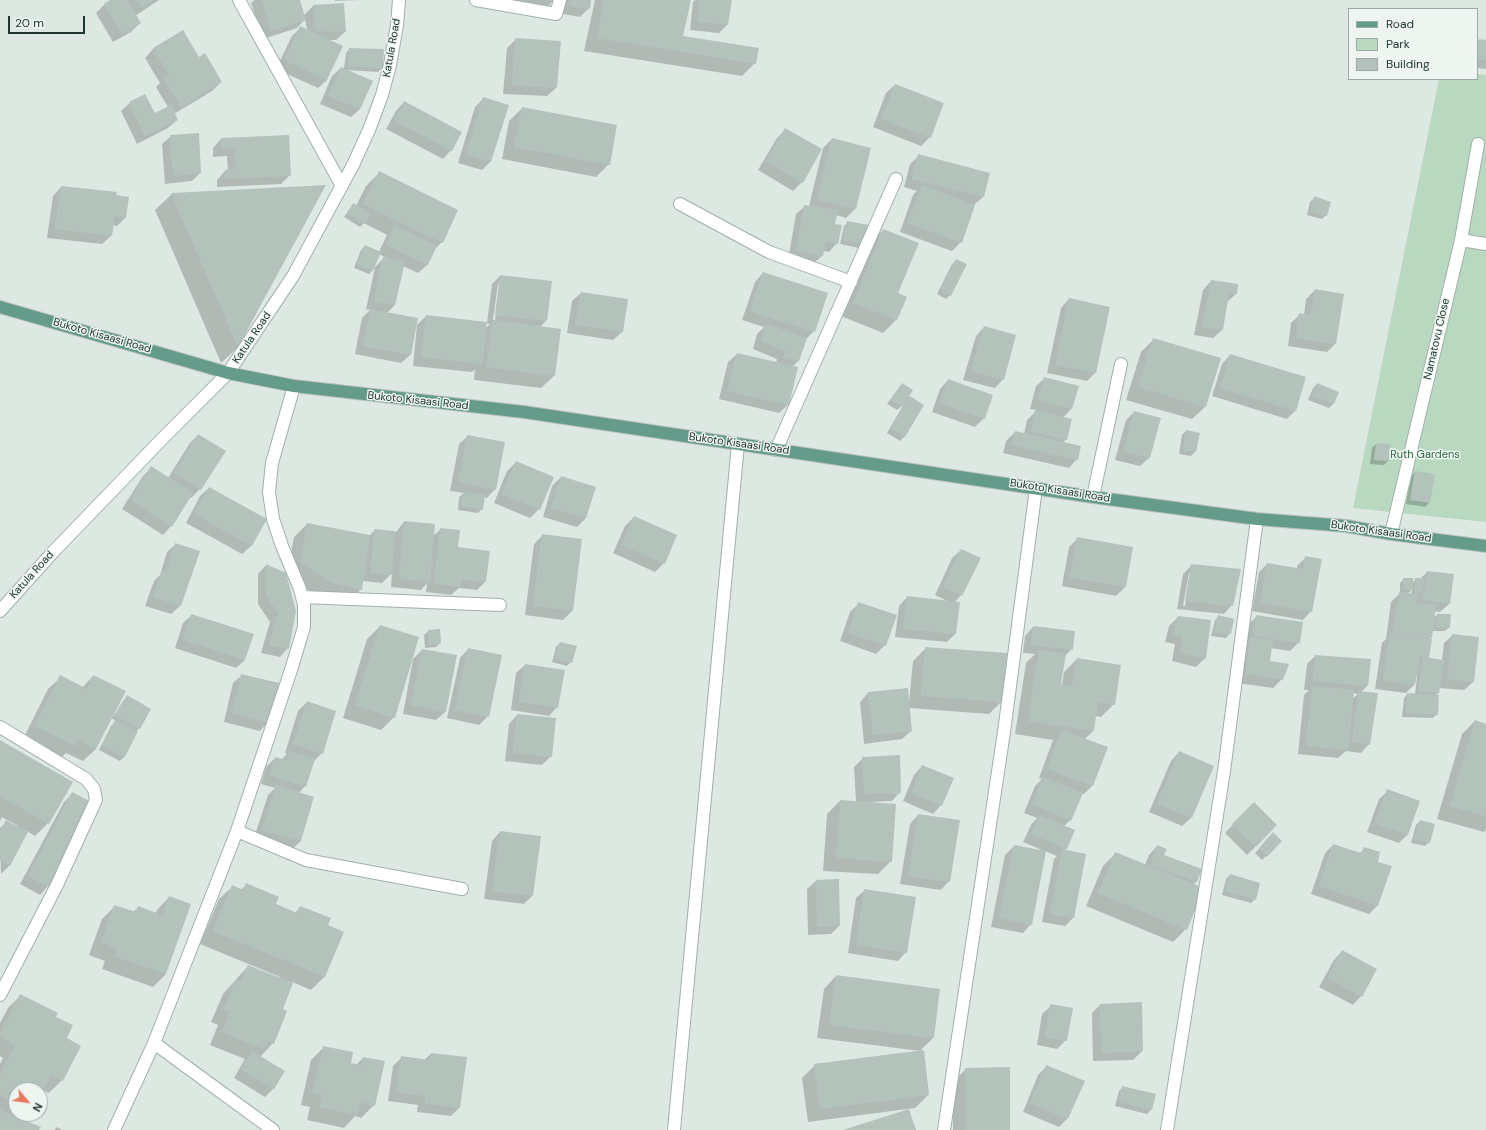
<!DOCTYPE html>
<html>
<head>
<meta charset="utf-8">
<style>
  body { margin:0 }
  #map { position:relative; width:1486px; height:1130px; overflow:hidden; background:#dee8e3; font-family:"DM Sans",sans-serif }
  canvas { display:block }
  .legend { position:absolute; left:1348px; top:8px; width:130px; height:72px; box-sizing:border-box; background:#eef5f1; border:1px solid #9ca9a4; margin:0; padding:5px 7px; list-style:none; font-size:12px; color:#203730 }
  .legend li { display:flex; align-items:center; gap:8px; height:20px }
  .legend b { width:20px; border:1px solid #9ca9a4 }
  .north { position:absolute; left:8px; top:1082px; width:40px; height:40px; box-sizing:border-box; background:#eef5f1; border:1px solid #9ca9a4; border-radius:50%; rotate:119deg; font-size:11px; font-weight:700; line-height:16px; text-align:center; color:#203730 }
  .north::after { content:''; display:block; margin:auto; width:14px; height:18px; background:#e8785c; clip-path:polygon(50% 0,100% 100%,50% 72%,0 100%) }
  .scale { position:absolute; left:8px; top:16px; width:77px; height:18px; box-sizing:border-box; border:2px solid #203730; border-top:0; padding-left:5px; font-size:12px; line-height:14px; white-space:nowrap; color:#203730; -webkit-text-stroke:3px #eef5f1; paint-order:stroke }
</style>
</head>
<body>
<div id="map">
<canvas width="1486" height="1130"></canvas>
<ul class="legend">
<li><b style="height:5px;background:#659b8b"></b>Road</li>
<li><b style="height:11px;background:#b8d9bf"></b>Park</li>
<li><b style="height:11px;background:#b3c3bc"></b>Building</li>
</ul>
<div class="north">N</div>
<div class="scale">20 m</div>
</div>
<script>
const ctx = document.querySelector('canvas').getContext('2d');
ctx.lineJoin = 'round';
function fill(path, color) {
  ctx.fillStyle = color;
  ctx.fill(path, 'evenodd');
}
function poly(rows) {
  const path = new Path2D();
  for (const r of rows) {
    path.moveTo(r[0], r[1]);
    for (let i = 2; i < r.length; i += 2) path.lineTo(r[i], r[i + 1]);
  }
  return path;
}
function trace(path, color, width, dash) {
  ctx.strokeStyle = color;
  ctx.lineWidth = width;
  ctx.lineCap = dash ? 'butt' : 'round';
  ctx.setLineDash(dash || []);
  ctx.stroke(path);
}
function write(font, color, halo, rows, align = 'center') {
  ctx.font = font + ' "DM Sans",sans-serif';
  ctx.lineWidth = 3;
  ctx.setLineDash([]);
  ctx.textBaseline = 'middle';
  ctx.strokeStyle = halo;
  ctx.fillStyle = color;
  for (const [text, x, y, turn = 0] of rows) {
    ctx.save();
    ctx.translate(x, y);
    ctx.rotate((+turn || 0) * Math.PI / 180);
    ctx.textAlign = isNaN(turn) ? turn : align;
    if (halo) ctx.strokeText(text, 0, 0);
    ctx.fillText(text, 0, 0);
    ctx.restore();
  }
}
fill(poly([
  [1477,74,1486,75,1486,522,1353,508,1439,79,1477,79]
]), '#b8d9bf');
fill(poly([
  [112,0,159,0,135,16,140,23,131,32,113,42,96,13,105,4],
  [254,0,299,0,304,15,313,6,345,32,336,40,327,40,327,80,318,88,276,69,292,36,301,27,307,30,305,19,297,28,263,39,251,3],
  [335,0,359,0,335,1],
  [518,0,553,0,552,2,543,11,517,5],
  [566,0,590,0,589,8,580,17,563,14],
  [595,0,690,0,682,37,755,63,742,76,584,51],
  [695,0,731,0,727,25,719,33,690,30,693,2],
  [183,31,199,58,221,82,212,91,174,114,177,120,168,128,137,144,121,111,130,103,154,114,168,107,156,87,160,83,145,58,153,49],
  [516,39,556,88,547,96,503,94,507,48],
  [1479,40,1486,41,1486,69,1477,68,1477,42],
  [350,49,383,50,382,68,378,72,347,70,372,81,360,109,351,117,320,104,332,76,341,68,344,69,346,53],
  [895,85,930,137,921,146,873,127,886,93],
  [483,99,491,161,482,170,458,163,475,107],
  [404,102,451,150,443,159,386,129,396,111],
  [522,108,609,164,596,177,502,159,509,121],
  [786,129,802,182,793,191,758,170,777,138],
  [171,136,200,173,192,181,165,184,162,144],
  [221,139,290,175,281,184,217,187,217,180,225,171,228,171,227,156,213,157,213,148],
  [832,139,870,149,855,209,846,218,836,215,834,225,837,243,829,252,823,251,822,256,813,264,788,260,796,214,805,206,809,206,823,148],
  [919,156,983,197,974,205,961,242,952,251,900,232,913,195,917,191,904,187,910,164],
  [379,173,442,242,434,250,427,265,418,273,403,266,395,305,387,313,417,319,410,355,401,363,355,354,362,318,370,310,366,309,375,268,369,274,354,268,361,250,365,246,379,252,387,235,364,223,360,227,344,217,353,204,356,206,366,186],
  [379,254,385,257,373,269],
  [324,186,238,347,221,363,155,210,172,194],
  [61,187,115,196,126,217,117,226,112,225,111,236,102,244,47,238,53,196],
  [1314,198,1326,215,1322,219,1307,215,1310,202],
  [848,222,863,244,859,248,840,244,844,226],
  [883,230,897,294,905,297,896,320,883,333,841,316,871,243],
  [956,260,950,295,946,299,937,294,952,264],
  [763,273,814,331,805,340,798,361,792,367,788,405,779,413,719,399,728,362,737,354,776,363,777,359,753,349,757,334,764,327,742,320,755,282],
  [500,276,551,282,546,321,540,327,554,376,541,388,474,380,475,369,472,372,413,366,417,325,426,316,487,323,492,284],
  [498,284,500,284,495,320,493,320],
  [485,323,490,324,485,329],
  [1211,281,1236,294,1227,302,1222,330,1213,338,1194,335,1203,290],
  [1315,290,1335,344,1327,352,1288,346,1291,323,1300,314,1304,315,1306,299],
  [581,293,622,332,613,340,567,333,572,301],
  [1069,299,1095,373,1087,381,1047,373,1061,308],
  [984,327,1003,379,995,388,963,380,976,336],
  [1154,339,1205,407,1192,419,1126,400,1141,352],
  [1230,355,1295,411,1287,419,1212,396,1222,364],
  [1045,378,1078,387,1071,409,1063,418,1066,439,1063,443,1077,459,1069,468,1003,453,1006,441,1015,432,1024,434,1027,420,1037,410,1030,409,1036,386],
  [948,380,984,418,975,427,932,412,940,389],
  [902,384,908,396,923,405,904,437,900,441,887,433,904,404,897,410,887,404],
  [1317,384,1337,392,1333,404,1329,408,1308,400,1313,388],
  [1134,412,1160,418,1149,458,1140,466,1115,460,1126,420],
  [1186,431,1195,452,1191,456,1179,454,1182,435],
  [198,435,200,489,191,498,190,497,171,526,163,535,122,509,143,476,151,468,168,478,190,443],
  [468,436,495,489,487,498,484,497,482,509,478,513,458,510,459,497,464,493,450,491,459,444],
  [1376,444,1388,461,1384,465,1370,464,1372,448],
  [516,462,539,509,530,518,494,503,507,471],
  [1415,472,1434,475,1429,503,1425,507,1406,504,1411,476],
  [561,477,595,488,586,518,577,527,543,517,552,486],
  [209,488,266,519,251,546,242,554,186,523,200,496],
  [634,517,664,563,655,572,613,553,625,526],
  [404,522,433,536,441,529,485,582,477,590,459,588,451,595,426,592,427,583,421,590,391,587,392,573,382,583,363,581,361,589,349,602,316,595,287,575,294,537,307,524,369,536,375,530,396,532],
  [543,535,581,540,572,611,563,620,525,615,534,544],
  [1078,538,1131,548,1125,587,1116,596,1062,586,1069,547],
  [176,544,198,551,180,606,171,614,145,606,154,581,160,575,167,552],
  [961,550,961,595,955,602,955,634,947,642,895,637,899,606,907,597,947,601,935,595,952,558],
  [1306,557,1311,611,1303,620,1252,611,1259,572,1267,564,1297,569,1297,566],
  [266,565,288,648,280,657,261,653,270,622,258,604,258,574],
  [1192,565,1232,605,1224,614,1177,609,1183,574],
  [1189,573,1191,573,1185,606,1183,606],
  [1427,572,1449,604,1440,612,1434,611,1433,618,1437,615,1449,627,1445,631,1432,631,1431,637,1429,640,1427,658,1442,660,1444,643,1453,635,1477,637,1473,682,1464,690,1439,688,1438,693,1435,696,1437,714,1433,718,1402,717,1404,698,1408,694,1415,695,1417,676,1416,675,1414,685,1406,693,1375,689,1382,643,1386,639,1391,602,1400,593,1400,583,1404,579,1412,583,1416,579,1420,579],
  [1412,590,1411,595,1407,594],
  [859,603,885,645,876,654,840,641,850,612],
  [192,615,245,660,236,668,175,648,183,623],
  [1219,616,1230,633,1226,638,1211,636,1215,620],
  [1257,616,1299,642,1290,651,1270,648,1268,662,1282,679,1273,688,1237,683,1248,625],
  [1178,617,1205,658,1196,667,1172,661,1175,644,1165,642,1169,626],
  [380,626,394,717,381,730,343,718,367,639],
  [1033,627,1072,649,1064,657,1060,685,1062,685,1064,672,1077,659,1114,704,1101,717,1095,716,1093,731,1084,740,1092,786,1084,794,1081,793,1070,820,1064,826,1067,848,1064,851,1073,918,1065,926,1042,922,1054,859,1057,856,1045,851,1031,924,1023,933,991,927,1005,855,1014,846,1044,851,1023,842,1031,825,1037,818,1024,813,1035,786,1042,779,1039,778,1053,740,1015,734,1026,663,1035,654,1023,653,1025,636],
  [439,630,440,643,436,647,425,648,424,635,428,631],
  [560,643,571,662,567,666,552,662,556,647],
  [926,648,1002,701,989,714,909,708,911,731,902,739,864,744,860,702,868,693,909,702,913,661],
  [468,649,488,716,479,725,447,718,460,658],
  [422,650,445,712,436,720,403,714,413,659],
  [1315,656,1368,685,1361,692,1369,744,1361,753,1346,751,1338,758,1298,754,1304,695,1309,690,1304,690,1307,664],
  [1353,693,1358,694,1352,699],
  [525,665,563,670,557,707,549,716,511,710,516,673],
  [242,675,268,722,260,731,224,722,233,683],
  [93,676,112,716,113,717,123,701,127,697,139,728,136,732,124,757,120,761,99,750,111,726,116,721,111,718,96,749,83,761,66,753,61,758,23,739,48,689,61,677,82,688],
  [307,702,322,753,313,762,305,786,299,793,301,841,292,849,254,838,268,795,275,788,261,784,266,767,275,758,281,760,287,754,285,753,298,711],
  [517,715,551,756,542,765,505,761,509,724],
  [1475,721,1486,725,1486,830,1484,832,1437,819,1462,734],
  [0,741,48,823,35,836,27,831,10,865,1,874,0,828,6,822,17,828,18,826,2,817,0,821],
  [1179,752,1212,766,1191,818,1182,826,1149,812,1171,761],
  [863,758,900,792,892,801,870,802,891,861,878,874,823,871,827,814,840,801,856,802,854,767],
  [922,766,941,805,933,814,903,801,914,775],
  [1388,791,1407,835,1399,843,1367,832,1379,799],
  [72,794,48,886,40,895,20,884,64,802],
  [1254,803,1256,846,1247,855,1225,833],
  [918,815,949,881,941,890,900,884,910,824],
  [1420,821,1429,842,1425,846,1411,843,1416,825],
  [500,832,532,896,524,904,484,899,492,841],
  [1273,834,1281,841,1262,860,1255,853],
  [1333,845,1359,854,1365,848,1376,863,1378,905,1369,914,1311,894,1325,853],
  [1157,846,1163,855,1201,869,1196,882,1193,885,1186,929,1173,942,1086,906,1103,866,1116,853,1145,865,1149,855],
  [1230,875,1255,899,1251,903,1222,895,1226,879],
  [838,880,839,926,831,934,808,935,807,889,816,881],
  [246,885,275,904,295,913,300,907,327,925,343,932,324,977,311,990,292,982,281,1009,273,1043,260,1057,284,1072,273,1089,265,1097,234,1078,245,1059,210,1045,218,1025,211,1022,223,994,248,966,279,979,280,977,200,944,219,899,232,887,241,890],
  [865,890,906,952,898,961,848,953,856,898],
  [169,897,166,974,153,987,102,969,105,961,89,955,102,919,115,906,133,912,138,908,155,914,157,910],
  [1342,951,1361,996,1353,1005,1319,987,1334,960],
  [836,976,933,1038,920,1051,817,1038,824,989],
  [21,995,54,1017,65,1039,62,1080,49,1093,42,1090,40,1094,40,1090,16,1090,16,1114,28,1114,22,1120,38,1130,0,1130,0,1064,3,1058,0,1056,0,1023,8,1008],
  [1100,1005,1142,1051,1133,1060,1093,1061,1092,1013],
  [1051,1006,1066,1040,1057,1049,1037,1045,1042,1014],
  [324,1047,350,1064,356,1065,363,1058,374,1105,361,1118,355,1116,344,1128,307,1120,310,1107,301,1105,311,1060],
  [431,1054,459,1108,451,1116,417,1112,418,1105,388,1101,393,1066,402,1057,424,1060],
  [815,1065,928,1095,915,1108,808,1122,802,1078],
  [1046,1067,1067,1119,1059,1127,1023,1112,1038,1075],
  [966,1069,1009,1130,953,1130,953,1082],
  [1123,1087,1151,1110,1147,1114,1115,1106,1119,1091],
  [57,1127,62,1130,54,1130]
]), '#0003');
fill(poly([
  [110,0,127,0,141,23,122,34,104,4],
  [136,0,154,0,142,8],
  [262,0,300,0,306,20,271,31],
  [572,0,591,0,590,9,571,6],
  [604,0,691,0,683,36,759,48,756,64,597,38],
  [700,0,732,0,728,25,698,22],
  [344,3,346,32,316,31,313,5],
  [300,26,343,46,327,80,284,60],
  [183,30,199,57,205,53,222,82,181,107,164,78,169,75,153,48],
  [515,38,561,41,557,88,512,85],
  [1479,39,1486,40,1486,60,1477,58],
  [349,48,384,49,383,68,348,66],
  [341,67,373,81,360,109,328,96],
  [895,84,944,103,931,138,881,119],
  [145,94,155,113,171,105,178,120,145,136,129,102],
  [483,97,509,105,491,162,466,154],
  [404,101,462,132,452,151,394,121],
  [522,107,617,125,610,165,514,147],
  [785,128,822,149,803,183,766,161],
  [199,133,201,173,173,176,170,135],
  [289,135,291,176,225,179,225,170,236,169,235,148,221,149,221,138],
  [832,138,871,148,856,209,817,200],
  [918,154,990,173,984,197,912,179],
  [379,171,458,210,443,243,363,204],
  [326,185,238,347,171,193],
  [922,185,975,205,962,243,907,223],
  [61,186,117,192,116,195,129,197,126,218,115,216,112,236,55,229],
  [1314,196,1331,202,1327,216,1310,211],
  [353,203,371,214,365,224,347,213],
  [804,205,838,210,835,224,842,225,838,244,826,242,823,256,796,251],
  [847,221,869,225,864,244,843,240],
  [395,225,437,246,428,265,386,245],
  [883,229,919,243,898,293,907,297,897,320,853,303],
  [365,245,381,252,373,271,357,264],
  [383,257,405,262,395,305,374,301],
  [956,259,967,264,951,296,940,290],
  [763,272,828,293,815,332,750,311],
  [500,275,552,281,547,321,495,315],
  [1211,280,1238,284,1237,294,1229,293,1223,330,1202,327],
  [1315,289,1344,294,1336,344,1296,338,1299,313,1311,315],
  [581,292,628,299,623,332,575,325],
  [1069,298,1110,307,1096,373,1055,365],
  [370,309,418,318,411,355,363,346],
  [426,315,487,322,482,364,421,357],
  [493,320,561,329,555,376,486,367],
  [766,324,807,338,799,361,783,358,785,351,761,341],
  [984,326,1016,335,1004,380,971,371],
  [1153,338,1221,358,1206,407,1138,387],
  [737,353,798,367,789,405,727,391],
  [1230,354,1306,377,1296,411,1220,388],
  [1044,377,1079,386,1072,409,1038,400],
  [948,379,993,395,985,419,940,403],
  [902,383,913,390,902,407,891,399],
  [1317,383,1339,392,1334,404,1312,396],
  [910,396,924,405,905,437,890,428],
  [1035,410,1072,419,1067,440,1031,432],
  [1134,411,1161,418,1150,458,1123,451],
  [1186,430,1200,433,1196,452,1183,450],
  [1015,431,1081,446,1078,460,1011,445],
  [198,434,226,451,201,490,174,473],
  [467,435,505,442,496,490,458,482],
  [1376,443,1390,444,1389,461,1374,460],
  [516,461,554,477,540,510,502,494],
  [151,466,193,493,172,527,130,500],
  [1415,471,1435,474,1430,503,1410,500],
  [561,476,596,487,586,518,551,508],
  [209,487,267,519,252,546,194,514],
  [463,492,485,495,483,510,461,506],
  [634,516,677,535,665,564,621,545],
  [404,521,435,524,430,581,399,579],
  [307,523,370,535,362,590,330,582,300,562],
  [440,528,460,530,458,547,490,551,486,582,462,579,461,587,434,584],
  [374,529,395,531,392,575,371,573],
  [542,534,582,539,573,611,533,606],
  [1077,537,1133,547,1126,587,1070,578],
  [175,543,200,551,181,606,153,597,162,571,166,572],
  [961,549,981,558,962,596,943,587],
  [1305,556,1322,559,1312,612,1260,603,1267,563,1303,569],
  [266,564,286,573,296,611,289,649,269,645,278,613,266,595],
  [1191,564,1241,569,1233,606,1185,601],
  [1427,571,1454,574,1450,604,1423,600],
  [1403,578,1413,578,1413,590,1404,590],
  [1415,578,1424,578,1423,593,1415,592],
  [1399,592,1417,594,1416,603,1436,605,1432,638,1393,633],
  [907,596,960,602,956,634,903,629],
  [858,602,897,615,886,646,848,633],
  [191,614,254,634,245,660,183,640],
  [1437,614,1451,614,1450,628,1436,627],
  [1218,615,1234,619,1231,634,1214,633],
  [1256,615,1303,622,1300,643,1253,636],
  [1178,616,1211,620,1206,659,1180,653,1183,636,1173,634],
  [380,625,419,637,395,718,355,705],
  [1033,626,1075,631,1073,650,1031,645],
  [440,629,441,643,429,645,428,630],
  [1390,633,1432,639,1429,658,1444,660,1439,693,1418,691,1423,656,1420,656,1415,685,1383,680],
  [1452,634,1479,637,1474,682,1447,679],
  [1250,637,1273,640,1270,661,1289,664,1283,680,1245,674],
  [560,642,577,646,572,663,555,658],
  [925,647,1007,653,1003,702,921,696],
  [468,648,502,655,489,717,455,710],
  [422,649,457,655,446,712,411,705],
  [1039,650,1066,654,1061,684,1072,686,1077,658,1121,665,1115,705,1098,702,1094,731,1028,721],
  [1315,655,1371,659,1368,686,1313,681],
  [525,664,565,670,558,708,519,702],
  [241,674,279,683,269,723,232,713],
  [60,675,87,689,93,675,126,691,96,749,78,740,75,746,35,726],
  [1312,686,1354,690,1348,750,1306,746],
  [908,688,912,731,873,735,868,692],
  [1359,691,1378,693,1370,745,1352,742],
  [1407,693,1439,695,1438,715,1406,713],
  [127,695,151,709,140,729,115,715],
  [307,701,336,711,323,754,293,744],
  [517,714,556,718,552,757,513,753],
  [115,720,138,731,125,757,102,746],
  [1475,720,1486,724,1486,816,1450,806],
  [1061,730,1108,747,1093,786,1047,769],
  [0,740,73,782,49,824,0,796],
  [289,751,315,759,306,787,269,775,275,757,286,760],
  [1179,751,1214,766,1192,818,1157,804],
  [900,755,901,793,864,794,862,757],
  [922,765,954,778,942,806,911,793],
  [1043,777,1083,793,1071,821,1032,804],
  [276,785,314,797,301,841,262,830],
  [1387,789,1420,801,1408,835,1375,824],
  [72,792,93,803,49,887,28,876],
  [840,800,896,804,892,862,836,858],
  [1254,802,1277,825,1256,847,1232,824],
  [918,814,960,820,950,882,908,876],
  [1039,815,1075,830,1067,849,1031,834],
  [6,820,28,832,10,866,0,860,0,831],
  [1420,820,1435,824,1430,843,1415,839],
  [500,831,541,836,533,896,492,891],
  [1273,832,1282,841,1267,857,1259,848],
  [1333,844,1361,853,1364,847,1380,852,1378,862,1392,866,1378,906,1319,886],
  [1014,845,1046,851,1032,925,999,918],
  [1157,845,1167,849,1164,855,1202,869,1197,882,1150,865],
  [1062,849,1086,854,1074,918,1050,914],
  [1115,852,1204,888,1187,930,1098,893],
  [1230,874,1260,883,1256,900,1225,891],
  [839,879,840,926,817,927,816,880],
  [246,883,279,897,276,904,297,913,300,906,331,918,328,925,344,932,325,977,213,931,232,885,243,890],
  [864,889,916,897,907,953,856,945],
  [169,896,191,904,166,974,114,956,117,948,101,942,114,905,136,912,138,906,162,915],
  [1342,950,1377,969,1362,997,1327,978],
  [248,965,293,983,283,1009,287,1011,274,1044,268,1041,264,1049,222,1032,230,1012,224,1009,235,980,241,982],
  [836,975,940,989,934,1038,829,1025],
  [20,994,58,1013,56,1017,73,1025,67,1038,81,1046,63,1081,51,1075,40,1096,40,1090,16,1090,16,1104,0,1095,0,1074,15,1045,0,1037,0,1034],
  [1142,1002,1143,1051,1101,1053,1100,1004],
  [1050,1004,1073,1008,1067,1041,1045,1037],
  [323,1046,353,1052,351,1063,361,1065,363,1057,385,1061,375,1106,360,1102,357,1115,320,1107,322,1094,313,1092],
  [924,1050,929,1095,820,1109,814,1064],
  [252,1051,285,1071,274,1089,241,1069],
  [431,1053,467,1057,460,1108,425,1104,426,1096,396,1092,401,1056,430,1060],
  [1046,1065,1085,1081,1068,1119,1030,1103],
  [1010,1067,1010,1130,966,1130,965,1068],
  [1122,1086,1156,1094,1152,1110,1119,1102],
  [909,1109,916,1130,843,1130],
  [0,1110,41,1127,39,1130,0,1130]
]), '#b3c3bc');
const minor = poly([
  [239,0,342,186],
  [476,0,556,14,560,0],
  [680,204,769,252,851,282],
  [1461,240,1486,244],
  [776,450,896,179],
  [1093,497,1121,364],
  [1391,534,1461,240,1478,144],
  [302,597,500,605],
  [0,611,53,552,162,439,228,373,293,276,353,165,369,130,382,95,390,65,397,25,399,0],
  [0,727,86,779,94,789,96,800,57,885,0,995],
  [237,831,306,860,462,889],
  [154,1043,273,1130],
  [114,1130,154,1043,237,831,291,670,304,627,304,605,300,589,282,546,273,519,269,492,272,463,294,386],
  [674,1130,738,444],
  [944,1130,1004,732,1036,488],
  [1167,1130,1224,771,1257,519]
]);
const major = poly([
  [0,307,228,373,294,386,524,412,1093,497,1257,519,1346,526,1391,534,1486,546]
]);
trace(minor, '#a1afaa', 14);
trace(major, '#bcc3c1', 14);
trace(minor, '#fff', 12);
trace(major, '#659b8b', 12);
write('11px', '#203730', '#eef5f1', [
  ["Katula Road",392,48,-80],
  ["Bukoto Kisaasi Road",102,336,16],
  ["Katula Road",252,338,-56],
  ["Namatovu Close",1437,339,-77],
  ["Bukoto Kisaasi Road",418,401,6],
  ["Bukoto Kisaasi Road",739,444,8],
  ["Bukoto Kisaasi Road",1060,491,9],
  ["Bukoto Kisaasi Road",1381,532,8],
  ["Katula Road",32,575,-48]
]);
write('11px', '#2e6a42', '#eef5f1', [
  ["Ruth Gardens",1425,455]
]);
</script>
</body>
</html>
